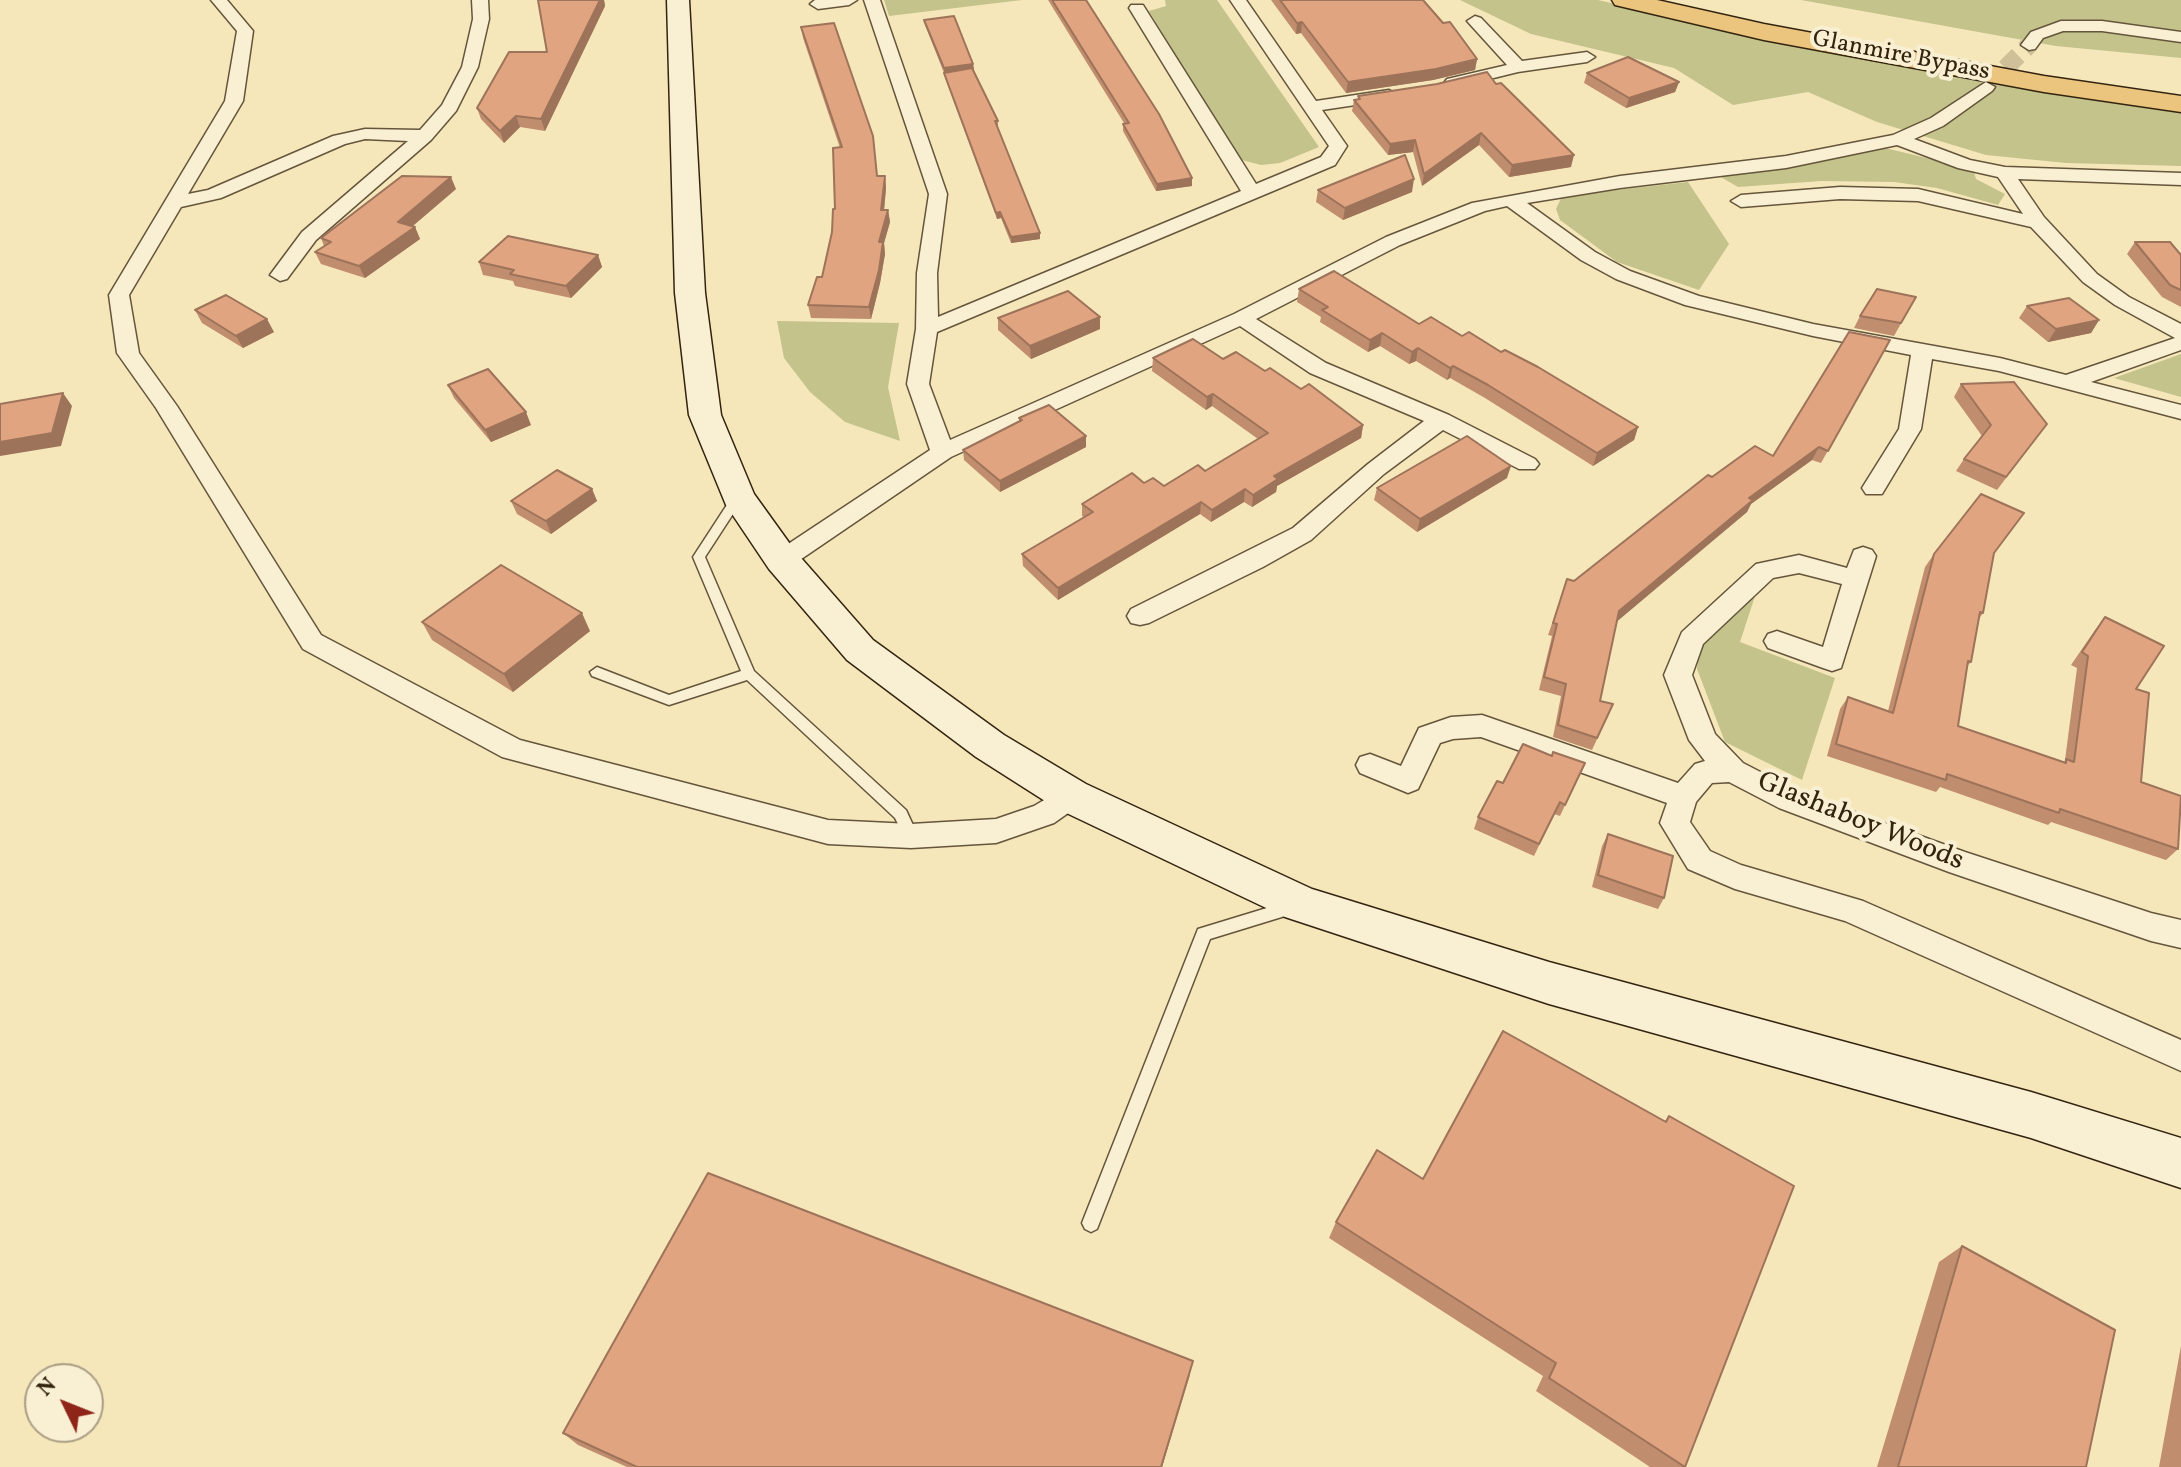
<!DOCTYPE html>
<html>
<head>
<meta charset="utf-8">
<style>
  body { margin:0 }
  #map { position:relative; width:2181px; height:1467px; overflow:hidden; background:#f6e7bb; font-family:Vollkorn,serif }
  canvas { display:block }
  .north { position:absolute; left:24px; top:1363px; width:80px; height:80px; box-sizing:border-box; background:#f9efd3; border:2px solid #aa9e85; border-radius:50%; rotate:313deg; font-size:22px; font-weight:700; line-height:32px; text-align:center; color:#332410 }
  .north::after { content:''; display:block; margin:auto; width:28px; height:36px; background:#8f2418; clip-path:polygon(50% 0,100% 100%,50% 72%,0 100%) }
</style>
</head>
<body>
<div id="map">
<canvas width="2181" height="1467"></canvas>
<div class="north">N</div>
</div>
<script>
const ctx = document.querySelector('canvas').getContext('2d');
ctx.lineJoin = 'round';
function fill(path, color) {
  ctx.fillStyle = color;
  ctx.fill(path, 'evenodd');
}
function poly(rows) {
  const path = new Path2D();
  for (const r of rows) {
    path.moveTo(r[0], r[1]);
    for (let i = 2; i < r.length; i += 2) path.lineTo(r[i], r[i + 1]);
  }
  return path;
}
function trace(path, color, width, dash) {
  ctx.strokeStyle = color;
  ctx.lineWidth = width;
  ctx.lineCap = dash ? 'butt' : 'round';
  ctx.setLineDash(dash || []);
  ctx.stroke(path);
}
function write(font, color, halo, rows, align = 'center') {
  ctx.font = font + ' Vollkorn,serif';
  ctx.lineWidth = 8;
  ctx.setLineDash([]);
  ctx.textBaseline = 'middle';
  ctx.strokeStyle = halo;
  ctx.fillStyle = color;
  for (const [text, x, y, turn = 0] of rows) {
    ctx.save();
    ctx.translate(x, y);
    ctx.rotate((+turn || 0) * Math.PI / 180);
    ctx.textAlign = isNaN(turn) ? turn : align;
    if (halo) ctx.strokeText(text, 0, 0);
    ctx.fillText(text, 0, 0);
    ctx.restore();
  }
}
fill(poly([
  [884,0,1022,0,889,16],
  [1165,0,1217,0,1319,147,1280,163,1261,165,1238,159,1149,11,1166,6],
  [1460,0,1598,0,1828,53,2181,113,2181,166,2066,163,1986,155,1877,122,1808,92,1733,105,1674,68,1531,34],
  [1801,0,2181,0,2181,58,2056,46],
  [1885,148,1973,169,1976,179,2005,194,1998,205,1937,188,1894,182,1821,181,1738,187,1719,176],
  [1688,182,1729,244,1699,290,1617,262,1560,220,1556,209,1562,196],
  [777,321,899,323,888,387,900,441,845,422,810,392,784,358],
  [2181,354,2181,397,2114,378],
  [1755,596,1740,642,1835,678,1802,780,1725,742,1697,669,1699,647,1720,621]
]), '#c3c38b');
trace(poly([
  [1986,87,2029,45]
]), '#cfc099', 18, [18, 9]);
const lane = poly([
  [738,493,744,497,705,557,754,671,906,810,918,836,916,840,911,842,906,840,895,818,747,680,669,705,592,676,590,672,597,667,669,695,741,671,693,557,734,494,738,493],
  [1293,900,1298,902,1301,907,1298,912,1210,939,1097,1229,1091,1232,1085,1229,1082,1223,1198,929,1293,900]
]);
const street = poly([
  [211,0,227,0,253,31,243,101,188,194,208,190,333,136,365,129,420,130,442,105,462,67,473,19,472,0,488,0,489,19,478,67,456,111,431,140,316,240,287,279,280,281,270,275,302,232,408,141,365,139,345,144,221,198,181,207,129,295,139,353,177,406,321,635,520,740,828,820,911,824,996,819,1034,806,1071,784,1081,788,1086,796,1081,804,1054,823,996,843,911,848,828,844,502,757,303,649,156,408,117,353,109,295,225,101,237,31,211,0],
  [857,0,849,5,818,9,810,4,815,0,857,0],
  [864,0,880,0,947,194,937,273,938,317,1241,191,1129,8,1131,5,1143,5,1256,184,1321,157,1329,146,1230,0,1246,0,1316,101,1389,90,1398,95,1389,100,1322,110,1347,146,1335,165,937,332,929,384,950,440,1234,314,1386,237,1472,203,1620,176,1786,156,1893,135,1931,118,1986,82,1995,87,1992,91,1943,126,1914,139,1970,160,2005,167,2181,173,2181,185,2018,179,2044,217,2097,274,2129,297,2181,324,2181,350,2091,382,2181,405,2181,419,1999,371,1932,359,1921,429,1882,494,1866,494,1862,488,1899,429,1911,355,1813,336,1685,305,1616,279,1581,260,1507,206,1485,211,1400,245,1256,319,1326,363,1449,415,1535,459,1539,464,1535,469,1519,469,1443,430,1384,474,1311,540,1263,567,1149,623,1140,625,1131,623,1127,616,1131,609,1293,528,1368,464,1424,421,1310,373,1240,326,951,457,791,566,782,569,773,566,769,560,773,554,930,450,907,384,916,329,917,273,929,194,864,0],
  [1897,145,1958,168,1998,177,2023,214,1918,189,1840,187,1741,195,1731,201,1741,207,1840,199,1918,201,2031,227,2083,282,2115,305,2175,338,2066,375,2000,358,1813,324,1699,296,1630,271,1595,252,1527,203,1620,188,1786,168,1897,145],
  [1475,16,1481,18,1522,61,1587,52,1595,57,1587,62,1518,72,1453,88,1447,87,1444,83,1447,79,1507,65,1467,21,1475,16],
  [2061,21,2102,21,2181,32,2181,42,2102,31,2063,31,2043,38,2035,49,2029,50,2021,45,2031,32,2061,21],
  [1863,547,1872,550,1876,556,1841,668,1832,671,1823,668,1768,648,1764,641,1768,634,1777,631,1823,647,1842,584,1799,573,1773,578,1703,644,1692,675,1715,734,1743,763,1799,792,1965,852,2151,913,2181,920,2181,948,2151,941,1949,872,1779,808,1729,782,1712,783,1696,802,1690,822,1710,851,1741,865,1863,901,2181,1040,2181,1071,1845,921,1735,889,1688,869,1660,823,1667,803,1481,737,1453,739,1440,743,1418,789,1408,793,1360,773,1356,765,1360,757,1370,754,1401,766,1419,728,1451,717,1482,715,1678,783,1695,764,1705,761,1689,740,1664,675,1682,632,1756,564,1799,555,1847,568,1854,550,1863,547]
]);
const secondary = poly([
  [667,0,689,0,705,293,721,415,754,494,795,551,873,640,1004,735,1086,784,1312,889,1549,962,2031,1092,2181,1138,2181,1188,2031,1138,1549,1004,1285,917,1056,808,976,757,847,660,769,569,726,505,689,415,675,293,667,0]
]);
const highway = poly([
  [1612,0,1657,0,1764,24,2044,76,2181,96,2181,112,2044,92,1764,40,1615,5,1612,0]
]);
trace(lane, '#64553b', 3);
trace(street, '#64553b', 3);
trace(secondary, '#332410', 3);
trace(highway, '#332410', 3);
fill(lane, '#f9efd3');
fill(street, '#f9efd3');
fill(secondary, '#f9efd3');
fill(highway, '#ebc47e');
fill(poly([
  [538,0,604,0,605,6,545,131,520,127,504,143,481,119,477,108,547,52],
  [1048,0,1086,0,1192,178,1192,186,1156,191,1123,131,1123,124,1124,123],
  [1271,0,1423,0,1477,59,1475,70,1433,80,1346,93,1301,33,1296,34],
  [924,20,973,64,974,70,972,70,998,121,998,127,1040,239,1011,243,1001,218,997,219,945,78,944,73,925,25],
  [801,27,877,176,885,176,886,188,884,210,888,210,890,222,884,243,885,254,880,283,871,319,811,318,808,305,822,277,832,232,835,209,840,148,803,38],
  [1587,73,1679,82,1675,92,1626,108,1584,83],
  [1496,84,1571,167,1509,177,1479,145,1422,186,1413,152,1388,155,1352,111,1354,100,1358,99,1358,96],
  [456,189,413,226,415,227,420,239,365,278,321,264,315,252,324,246,321,238],
  [1318,190,1412,192,1343,220,1316,202],
  [2135,242,2181,255,2181,307,2162,297,2127,254],
  [598,255,602,267,571,298,515,286,513,281,483,275,479,262],
  [1299,289,1462,336,1501,352,1638,427,1634,440,1593,466,1485,398,1450,378,1447,380,1416,361,1409,364,1380,346,1368,352,1320,322,1321,317,1297,302],
  [1916,297,1894,336,1854,328,1860,316],
  [2027,306,2099,320,2091,333,2048,342,2019,318],
  [195,310,274,332,243,348,202,323],
  [1100,317,1100,329,1031,359,998,330,998,318],
  [1890,340,1821,463,1812,460,1751,504,1747,512,1617,621,1600,701,1613,704,1592,750,1553,737,1561,696,1539,690,1552,636,1548,635,1563,592,1712,477,1773,456],
  [1153,358,1223,359,1265,371,1301,389,1363,425,1361,438,1277,486,1276,492,1252,507,1244,502,1211,522,1200,514,1058,600,1023,566,1022,554,1084,517,1082,516,1082,504,1144,483,1164,486,1205,471,1258,439,1212,406,1206,410,1152,371],
  [1961,384,2038,436,1997,490,1956,471,1964,459,1982,436,1954,397],
  [448,385,531,425,491,442,454,398],
  [1019,418,1086,436,1086,447,1000,492,964,460,963,450,1019,422],
  [1507,478,1417,532,1374,500,1377,488],
  [592,489,597,501,551,534,517,514,511,501],
  [1934,554,1994,554,1983,613,1978,620,1971,662,1967,666,1958,726,2064,762,2065,760,2077,668,2071,665,2095,630,2105,617,2136,689,2141,782,2178,849,2166,860,2051,822,2048,825,1940,787,1936,792,1827,756,1840,709,1848,697,1888,711,1925,567],
  [422,622,590,631,513,692,432,640],
  [1553,752,1585,763,1560,816,1554,814,1534,856,1474,829,1478,817,1503,783,1551,756],
  [1608,834,1664,898,1658,909,1592,887,1602,846],
  [1669,1116,1685,1467,1650,1467,1536,1391,1543,1376,1329,1238,1336,1222,1423,1179,1665,1121],
  [1962,1246,2086,1467,1877,1467,1939,1262],
  [2181,1346,2181,1467,2159,1467],
  [1190,1375,1162,1467,627,1467,578,1445,563,1433]
]), '#c18d6f');
fill(poly([
  [600,0,604,0,605,6,545,131,541,119],
  [1302,22,1301,33,1296,34,1297,23],
  [1477,59,1475,70,1433,80,1346,93,1348,82],
  [973,64,974,70,944,74,944,68],
  [1679,82,1675,92,1626,108,1629,98],
  [516,116,520,127,504,143,500,131],
  [1481,133,1479,145,1422,186,1424,174],
  [1415,140,1413,152,1388,155,1390,144],
  [1574,155,1571,167,1509,177,1512,165],
  [885,176,886,188,883,222,881,210],
  [451,177,456,189,403,234,398,222],
  [1192,178,1192,186,1156,191,1157,184],
  [1414,179,1412,192,1343,220,1345,208],
  [888,210,890,222,884,243,885,254,880,283,871,319,869,307,879,242],
  [1000,212,1001,218,997,219,996,213],
  [415,227,420,239,365,278,359,266],
  [1040,233,1040,239,1011,243,1011,237],
  [598,255,602,267,571,298,566,286],
  [1100,317,1100,329,1031,359,1030,346],
  [267,319,274,332,243,348,236,336],
  [2099,320,2091,333,2048,342,2056,329],
  [1382,333,1380,346,1368,352,1370,340],
  [1418,348,1416,361,1409,364,1412,352],
  [1453,366,1450,378,1447,380,1450,368],
  [63,393,72,406,61,446,0,456,0,442],
  [1213,394,1212,406,1206,410,1207,397],
  [526,412,531,425,491,442,485,430],
  [1363,425,1361,438,1277,486,1276,492,1252,507,1253,495,1274,476],
  [1638,427,1634,440,1593,466,1597,453],
  [1086,436,1086,447,1000,492,1000,481],
  [1819,447,1812,460,1751,504,1747,512,1614,624,1619,611,1749,498],
  [1511,466,1507,478,1417,532,1420,519],
  [592,489,597,501,551,534,546,521],
  [1245,489,1244,502,1211,522,1212,510],
  [1201,502,1200,514,1058,600,1058,588],
  [582,613,590,631,513,692,504,674],
  [1193,1361,1162,1467,1161,1467]
]), '#9d735a');
const building = poly([
  [538,0,600,0,541,119,516,116,500,131,477,108,509,52,547,52,538,0],
  [1052,0,1086,0,1159,114,1192,178,1157,184,1123,124,1129,123,1052,0],
  [1280,0,1423,0,1443,23,1450,22,1477,59,1436,69,1348,82,1302,22,1297,23,1280,0],
  [954,16,973,64,944,68,924,20,954,16],
  [834,23,873,136,877,176,885,176,881,210,888,210,879,242,883,242,879,270,869,307,808,305,817,277,822,277,832,232,833,209,835,209,833,148,842,147,801,27,834,23],
  [1628,57,1679,82,1629,98,1587,73,1628,57],
  [972,68,998,121,995,121,1040,233,1011,237,1000,212,996,213,944,73,972,68],
  [1487,72,1496,84,1501,83,1574,155,1512,165,1481,133,1424,174,1415,140,1390,144,1354,100,1360,99,1358,96,1437,84,1487,72],
  [1405,155,1414,179,1345,208,1318,190,1405,155],
  [402,176,451,177,398,222,415,227,359,266,315,252,331,242,321,238,402,176],
  [508,236,598,255,566,286,510,274,514,270,479,262,508,236],
  [2135,242,2170,242,2181,255,2181,290,2170,285,2135,242],
  [1334,271,1419,324,1431,317,1462,336,1469,332,1501,352,1505,350,1538,367,1638,427,1597,453,1488,385,1453,366,1450,368,1418,348,1412,352,1382,333,1370,340,1322,310,1328,307,1299,289,1334,271],
  [1877,289,1916,297,1901,323,1860,316,1877,289],
  [1068,291,1100,317,1030,346,998,318,1068,291],
  [226,295,267,319,236,336,195,310,226,295],
  [2069,298,2099,320,2056,329,2027,306,2069,298],
  [1849,332,1890,340,1828,451,1819,447,1749,498,1753,500,1619,611,1600,701,1613,704,1597,738,1558,725,1566,684,1544,677,1557,624,1553,623,1567,579,1574,581,1708,475,1712,477,1755,446,1773,456,1849,332],
  [1193,339,1223,359,1236,352,1265,371,1270,368,1301,389,1309,384,1363,425,1274,476,1278,479,1253,495,1245,489,1212,510,1201,502,1058,588,1022,554,1093,512,1082,504,1132,473,1144,483,1153,478,1164,486,1198,465,1205,471,1268,433,1213,394,1207,397,1153,358,1193,339],
  [488,369,526,412,485,430,448,385,488,369],
  [2014,382,2047,424,2006,477,1964,459,1991,425,1961,384,2014,382],
  [63,393,52,433,0,442,0,404,63,393],
  [1049,405,1086,436,1000,481,963,450,1022,420,1019,418,1049,405],
  [1467,436,1511,466,1420,519,1377,488,1467,436],
  [557,470,592,489,546,521,511,501,557,470],
  [1981,494,2024,513,1994,553,1983,613,1980,612,1971,662,1968,661,1958,726,2066,763,2066,759,2074,762,2088,656,2082,652,2105,617,2164,646,2136,689,2149,693,2141,782,2181,796,2178,849,2060,809,2059,813,1947,774,1946,780,1836,744,1848,697,1893,713,1934,554,1981,494],
  [501,565,582,613,504,674,422,622,501,565],
  [1523,744,1552,756,1553,752,1585,763,1565,805,1560,802,1539,844,1478,817,1497,781,1503,783,1523,744],
  [1608,834,1673,856,1664,898,1598,875,1608,834],
  [1503,1031,1666,1122,1669,1116,1794,1186,1685,1467,1549,1378,1556,1363,1336,1222,1377,1150,1423,1179,1503,1031],
  [708,1173,1193,1361,1161,1467,637,1467,563,1433,708,1173],
  [1962,1246,2115,1330,2086,1467,1898,1467,1962,1246]
]);
fill(building, '#e0a481');
trace(building, '#9d735a', 2);
write('24px', '#332410', '#f9efd3', [
  ["Glanmire Bypass",1901,57,11]
]);
write('28px', '#332410', '#f9efd3', [
  ["Glashaboy Woods",1860,823,22]
]);
</script>
</body>
</html>
